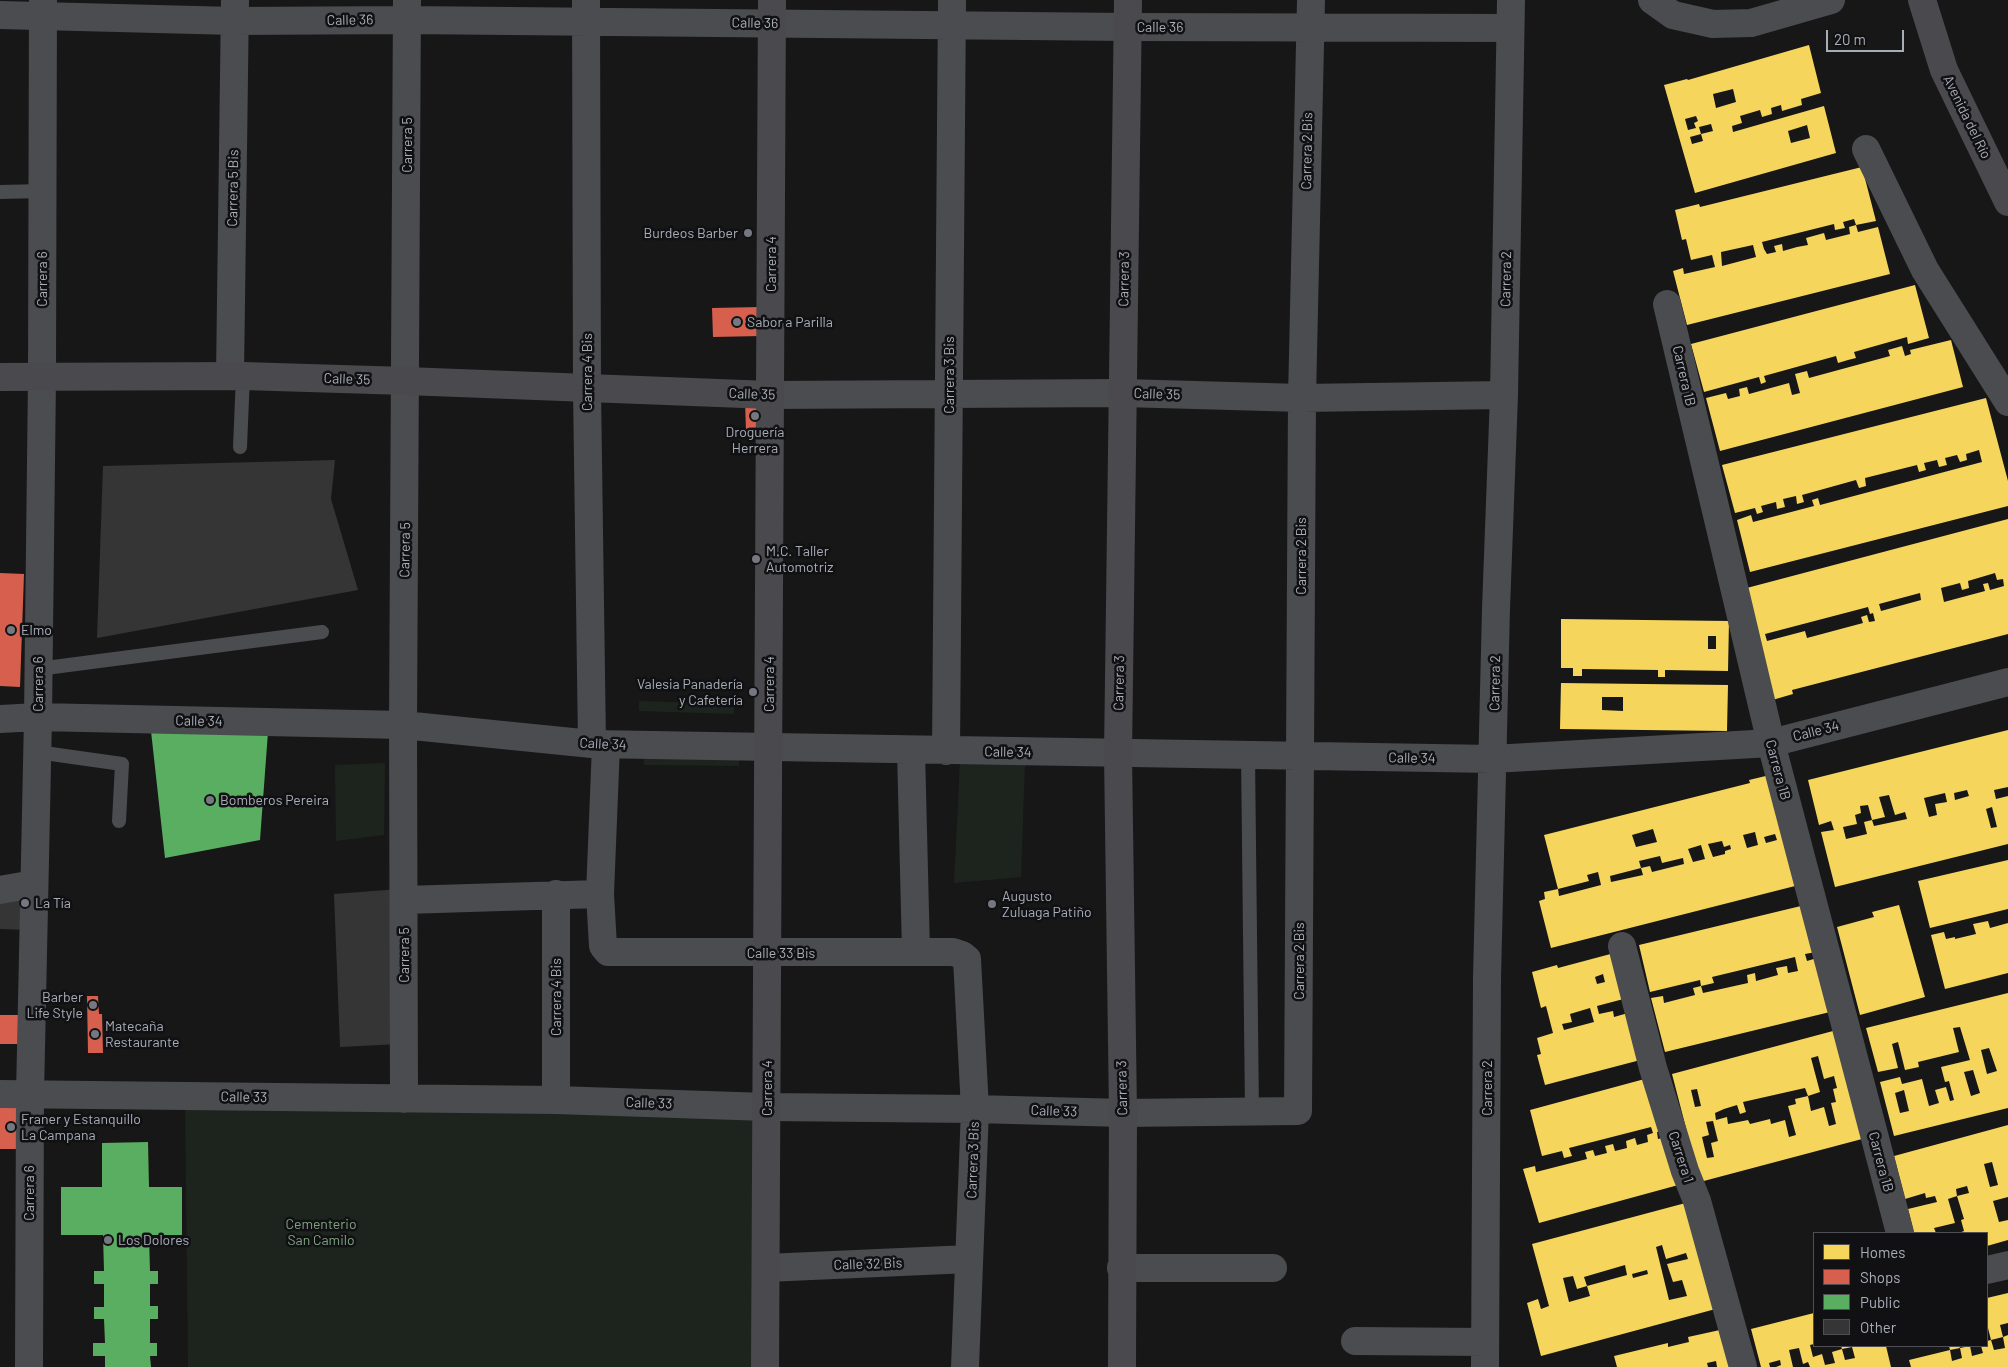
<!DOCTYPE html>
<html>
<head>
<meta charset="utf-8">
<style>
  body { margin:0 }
  #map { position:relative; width:2008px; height:1367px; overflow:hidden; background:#171717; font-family:Barlow,sans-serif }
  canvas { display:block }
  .legend { position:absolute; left:1813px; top:1232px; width:175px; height:115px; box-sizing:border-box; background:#111113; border:1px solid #4d4f55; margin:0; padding:6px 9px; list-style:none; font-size:15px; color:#a8adb8 }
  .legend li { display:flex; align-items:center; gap:10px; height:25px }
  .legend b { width:25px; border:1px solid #4d4f55 }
  .scale { position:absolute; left:1826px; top:30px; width:78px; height:22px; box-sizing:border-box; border:2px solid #a8adb8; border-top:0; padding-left:6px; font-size:15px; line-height:18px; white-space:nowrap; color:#a8adb8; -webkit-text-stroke:4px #111113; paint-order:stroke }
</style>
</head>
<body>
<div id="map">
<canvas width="2008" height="1367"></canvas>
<ul class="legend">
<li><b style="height:14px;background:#f6d55c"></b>Homes</li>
<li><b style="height:14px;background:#d6604d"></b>Shops</li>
<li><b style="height:14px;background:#5aae61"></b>Public</li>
<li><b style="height:14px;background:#353536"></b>Other</li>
</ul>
<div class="scale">20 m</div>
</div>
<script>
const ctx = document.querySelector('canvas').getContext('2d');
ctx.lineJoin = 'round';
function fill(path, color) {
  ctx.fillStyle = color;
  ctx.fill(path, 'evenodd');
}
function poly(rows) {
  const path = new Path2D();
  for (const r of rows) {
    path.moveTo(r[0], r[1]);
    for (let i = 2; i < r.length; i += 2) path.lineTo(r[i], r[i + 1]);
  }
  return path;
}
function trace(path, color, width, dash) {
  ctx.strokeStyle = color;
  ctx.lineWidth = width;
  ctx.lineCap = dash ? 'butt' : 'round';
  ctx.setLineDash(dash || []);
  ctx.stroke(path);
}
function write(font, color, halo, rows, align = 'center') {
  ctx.font = font + ' Barlow,sans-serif';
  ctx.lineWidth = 5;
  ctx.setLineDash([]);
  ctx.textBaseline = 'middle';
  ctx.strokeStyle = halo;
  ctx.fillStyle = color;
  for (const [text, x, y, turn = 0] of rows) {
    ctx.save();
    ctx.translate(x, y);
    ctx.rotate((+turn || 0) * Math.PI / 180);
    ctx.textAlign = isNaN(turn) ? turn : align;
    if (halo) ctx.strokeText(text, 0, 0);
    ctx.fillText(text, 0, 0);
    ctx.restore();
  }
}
fill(poly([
  [639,701,734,704,734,714,639,711],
  [644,756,739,757,739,766,644,765],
  [960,761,1025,764,1021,877,954,883],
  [385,763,384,835,336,841,335,765],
  [185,1097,767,1107,765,1367,188,1367]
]), '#1d241e');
fill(poly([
  [1809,45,1821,93,1801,99,1802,105,1782,111,1781,105,1771,108,1772,114,1762,117,1760,110,1740,116,1742,123,1732,126,1733,132,1824,106,1836,153,1695,193,1664,85,1687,79,1688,80],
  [1733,89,1736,102,1716,108,1713,94],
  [1696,116,1698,121,1694,123,1696,128,1688,130,1685,119],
  [1711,124,1713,131,1701,134,1703,141,1692,144,1690,137,1701,134,1699,127],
  [1807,125,1810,138,1791,143,1788,131],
  [1862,167,1876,221,1856,225,1854,219,1843,222,1845,228,1835,230,1834,224,1762,242,1764,249,1767,254,1776,252,1774,246,1782,244,1783,251,1797,247,1808,245,1806,238,1824,233,1826,240,1850,234,1849,227,1856,225,1858,232,1878,227,1890,274,1687,325,1673,271,1683,268,1684,274,1715,267,1712,255,1691,260,1686,239,1682,240,1675,210,1699,204,1700,207],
  [1753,245,1756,257,1722,266,1721,252],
  [1915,285,1929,338,1908,344,1907,337,1854,352,1856,358,1848,360,1838,363,1836,356,1764,376,1766,382,1761,384,1759,377,1704,392,1691,344],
  [1951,340,1963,387,1720,451,1706,398,1726,393,1728,399,1740,396,1739,389,1747,387,1749,394,1789,383,1792,395,1800,393,1795,374,1807,371,1809,378,1890,356,1888,350,1902,346,1905,356,1911,354,1910,350],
  [1986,398,2008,481,2008,506,1750,572,1737,520,1751,515,1753,522,1814,506,1812,500,1818,498,1820,505,1982,462,1979,450,1966,454,1967,460,1960,462,1957,455,1945,458,1947,465,1939,467,1937,460,1924,463,1926,470,1919,472,1917,465,1865,478,1866,486,1859,488,1856,480,1802,495,1804,502,1797,504,1796,496,1783,499,1785,507,1777,509,1776,502,1761,506,1763,512,1757,514,1755,508,1735,513,1722,465],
  [2008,519,2008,634,1792,690,1793,694,1769,701,1743,589],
  [1995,573,1997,580,2003,579,2004,586,1990,590,1988,583,1983,584,1985,591,1944,602,1941,588,1960,583,1962,590,1969,588,1968,581],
  [1920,593,1921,600,1881,611,1879,604],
  [1868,607,1870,614,1873,613,1875,621,1869,622,1867,615,1861,617,1863,623,1807,638,1805,631,1767,641,1765,634],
  [1561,619,1729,621,1728,671,1665,670,1665,677,1658,677,1658,670,1582,669,1582,676,1573,676,1573,668,1561,668],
  [1708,636,1716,636,1716,649,1708,649],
  [1561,683,1728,685,1727,731,1560,729],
  [1602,697,1623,697,1623,711,1602,710],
  [2008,730,2008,787,1994,790,1996,799,2008,796,2008,844,1835,887,1821,832,1834,830,1831,821,1819,825,1808,780],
  [1967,790,1969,796,1955,800,1954,793],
  [1945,793,1947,802,1935,804,1937,815,1929,817,1924,798],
  [1889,795,1895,815,1905,812,1907,819,1874,826,1872,820,1885,817,1879,797],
  [1868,805,1872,820,1864,822,1867,834,1846,839,1843,827,1857,824,1855,815,1861,813,1860,806],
  [1992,807,1997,827,1991,828,1986,809],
  [1774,774,1799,885,1551,948,1539,901,1545,899,1544,892,1558,889,1544,835,1750,783,1749,780],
  [1653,829,1657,842,1636,847,1632,835],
  [1755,832,1758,845,1747,848,1743,835],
  [1775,834,1777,840,1766,843,1764,837],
  [1722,841,1724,847,1730,845,1731,849,1725,851,1725,854,1713,857,1708,844],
  [1701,845,1705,859,1693,862,1688,849],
  [1660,856,1662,863,1683,858,1684,864,1652,872,1650,866,1641,868,1639,861],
  [1641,868,1643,875,1611,882,1610,876],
  [1598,872,1601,885,1559,896,1558,889,1589,881,1587,875],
  [2008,860,2008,909,1930,928,1918,881],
  [1805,905,1816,952,1805,954,1807,961,1817,958,1830,1012,1665,1052,1651,998,1663,996,1664,1003,1695,995,1693,988,1701,986,1703,993,1748,983,1747,975,1755,973,1756,981,1778,975,1776,968,1787,966,1788,973,1798,971,1795,957,1712,977,1714,983,1701,986,1700,980,1650,992,1639,945],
  [1899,905,1925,997,1860,1015,1837,927,1874,917,1872,912],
  [1988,921,1990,928,2008,923,2008,973,1945,989,1931,935,1944,932,1946,939,1955,937,1955,939,1976,934,1973,924],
  [1618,952,1631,997,1597,1006,1599,1014,1613,1011,1614,1017,1635,1011,1648,1058,1545,1085,1537,1055,1541,1054,1537,1038,1553,1033,1546,1006,1541,1008,1532,972,1557,965,1558,968],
  [1603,974,1605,982,1597,984,1595,977],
  [1590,1008,1594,1022,1564,1030,1562,1024,1572,1022,1570,1014],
  [2008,993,2008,1108,1894,1136,1880,1082,1900,1077,1902,1084,1922,1079,1929,1106,1939,1103,1935,1090,1946,1087,1950,1101,1954,1100,1949,1081,1945,1082,1941,1067,1970,1060,1960,1027,1953,1028,1959,1052,1918,1062,1919,1067,1905,1070,1898,1042,1892,1044,1898,1068,1878,1072,1866,1028],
  [1989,1048,1997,1071,1987,1074,1981,1050],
  [1973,1070,1980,1093,1971,1096,1964,1072],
  [1904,1090,1909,1111,1900,1113,1895,1093],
  [1833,1031,1862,1139,1700,1182,1672,1074],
  [1818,1056,1824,1079,1834,1076,1837,1088,1833,1089,1836,1102,1831,1103,1836,1124,1829,1126,1824,1107,1811,1111,1808,1096,1795,1099,1796,1104,1788,1106,1796,1135,1789,1137,1785,1120,1771,1124,1770,1119,1750,1124,1748,1120,1728,1124,1727,1117,1716,1120,1715,1113,1724,1109,1737,1105,1740,1114,1746,1112,1743,1102,1805,1088,1808,1096,1820,1092,1811,1058],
  [1697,1089,1701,1106,1695,1107,1691,1090],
  [1713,1121,1718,1141,1711,1143,1714,1157,1707,1158,1702,1137,1709,1135,1706,1122],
  [1652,1077,1667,1129,1657,1132,1658,1139,1669,1136,1682,1184,1539,1223,1523,1169,1535,1166,1536,1172,1587,1159,1585,1152,1593,1150,1595,1156,1607,1153,1605,1146,1613,1144,1615,1151,1627,1148,1626,1141,1635,1138,1637,1145,1648,1142,1647,1135,1653,1133,1651,1127,1569,1148,1572,1156,1564,1158,1562,1151,1542,1156,1530,1110],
  [2008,1125,2008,1197,1993,1201,1999,1222,2008,1220,2008,1240,1987,1246,1987,1233,1959,1233,1964,1231,1961,1220,1964,1219,1957,1196,1948,1199,1955,1223,1934,1228,1936,1233,1914,1233,1908,1209,1937,1202,1935,1196,1926,1198,1925,1193,1905,1199,1894,1156],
  [1992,1162,1998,1185,1990,1187,1984,1164],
  [1967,1186,1969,1193,1957,1196,1956,1189],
  [1693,1201,1723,1307,1541,1356,1527,1303,1538,1299,1541,1309,1549,1306,1532,1244],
  [1662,1245,1666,1259,1686,1253,1688,1259,1667,1264,1673,1282,1682,1280,1687,1296,1669,1300,1656,1247],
  [1625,1265,1627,1275,1587,1286,1584,1277],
  [1647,1270,1648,1274,1633,1278,1632,1274],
  [1573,1276,1577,1289,1587,1286,1590,1296,1569,1302,1563,1278],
  [2008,1293,2008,1323,2000,1325,2003,1337,1991,1340,1994,1350,2005,1348,2003,1337,2008,1335,2008,1367,1911,1367,1909,1360,1950,1350,1952,1361,1962,1358,1960,1348,1950,1350,1949,1346,1959,1346,1960,1348,1970,1346,1972,1356,1983,1353,1981,1346,1987,1346,1987,1341,1991,1340,1988,1328,1987,1328,1987,1298],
  [1814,1313,1814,1344,1810,1345,1813,1357,1822,1354,1825,1365,1835,1363,1832,1352,1842,1349,1845,1360,1855,1358,1852,1347,1842,1349,1841,1346,1886,1346,1891,1367,1810,1367,1808,1362,1803,1364,1799,1348,1789,1350,1793,1367,1776,1367,1781,1365,1780,1360,1769,1363,1770,1367,1761,1367,1751,1329],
  [1729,1328,1733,1367,1717,1367,1716,1361,1707,1363,1708,1367,1617,1367,1614,1356,1668,1343,1668,1347,1689,1342,1688,1337]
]), '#f6d55c');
fill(poly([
  [760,307,761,336,713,337,712,308],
  [745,400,763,400,764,431,746,432],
  [0,573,24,574,20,687,0,686],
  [87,996,98,996,99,1014,102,1014,103,1053,88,1053],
  [0,1015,29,1015,29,1044,0,1044],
  [0,1105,22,1105,23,1149,0,1149]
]), '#d6604d');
fill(poly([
  [151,731,268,732,260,840,165,858],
  [148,1142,149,1187,182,1187,182,1235,149,1235,150,1271,158,1271,158,1284,150,1284,150,1306,158,1306,158,1319,150,1319,150,1343,157,1343,157,1356,150,1356,151,1367,105,1367,105,1356,93,1356,93,1343,105,1343,104,1319,94,1319,94,1307,104,1307,104,1284,94,1284,94,1271,104,1271,103,1235,61,1235,61,1187,102,1187,102,1143]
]), '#5aae61');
fill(poly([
  [335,460,331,499,358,590,97,638,103,466],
  [399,889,399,1044,340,1047,334,894],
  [0,896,29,899,28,930,0,929]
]), '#353536');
trace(poly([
  [0,192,43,191],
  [240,447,243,376],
  [38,669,322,632],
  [37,752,122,764,119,821],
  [1248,755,1252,1112]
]), '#4b4c50', 14);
trace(poly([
  [586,0,587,389,592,744],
  [1652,0,1673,15,1713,24,1751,23,1831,0],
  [0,15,235,21,407,20,1128,27,1510,28],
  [1866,149,1925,270,2008,402],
  [1667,304,1771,743,1900,1233],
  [230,376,235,0],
  [770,395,1123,393,1302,398,1504,395],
  [0,719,38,717,403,725,592,744,1493,759,1771,743,2008,682],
  [606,745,600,894,603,946,608,952,953,952,962,955,967,959,975,1109,965,1367],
  [911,750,916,952],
  [946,751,952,0],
  [0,890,34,884],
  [556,894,556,1100],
  [404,900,600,894],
  [1622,946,1653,1068,1685,1171,1697,1201,1743,1367],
  [0,1094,556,1100,767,1107,975,1109,1123,1113,1298,1111,1302,398,1311,0],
  [404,1099,403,725,407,0],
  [766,1268,969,1259],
  [1121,1268,1273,1268],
  [1987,1270,2008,1265],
  [1355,1341,1485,1342],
  [29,1367,30,1095,38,717,42,377,43,0],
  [1485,1367,1487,978,1496,609,1504,395,1511,0]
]), '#4b4c50', 28);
trace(poly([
  [1922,0,1944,70,2008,202],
  [0,377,243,376,406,381,770,395],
  [765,1367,772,0],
  [1122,1367,1123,1113,1118,754,1128,0]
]), '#4a4a4e', 28);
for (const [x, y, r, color] of [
  [748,233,5,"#757880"],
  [737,322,5,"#757880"],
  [755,416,5,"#757880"],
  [756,559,5,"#757880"],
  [11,630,5,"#757880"],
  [753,692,5,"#757880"],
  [210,800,5,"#757880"],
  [25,903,5,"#757880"],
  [992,904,5,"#757880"],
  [93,1005,5,"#757880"],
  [95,1034,5,"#757880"],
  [11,1127,5,"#757880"],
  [108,1240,5,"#757880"]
]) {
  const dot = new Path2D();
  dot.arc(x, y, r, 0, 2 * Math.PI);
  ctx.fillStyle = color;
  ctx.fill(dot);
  trace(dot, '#111113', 2);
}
write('14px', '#a8adb8', '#111113', [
  ["Calle 36",350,20,-1],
  ["Calle 36",755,23,1],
  ["Calle 36",1160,27],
  ["Avenida del Río",1967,117,64],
  ["Carrera 5",407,145,-90],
  ["Carrera 2 Bis",1307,151,-89],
  ["Carrera 5 Bis",233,188,-89],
  ["Carrera 4",771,264,-90],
  ["Carrera 6",42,279,-90],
  ["Carrera 3",1124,279,-89],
  ["Carrera 2",1506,279,-89],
  ["Carrera 4 Bis",587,372,-90],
  ["Carrera 3 Bis",949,375,-90],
  ["Carrera 1B",1684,376,77],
  ["Calle 35",347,379,2],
  ["Calle 35",752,394,2],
  ["Calle 35",1157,394,2],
  ["Carrera 5",405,550,-89],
  ["Carrera 2 Bis",1301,556,-90],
  ["Carrera 3",1119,683,-89],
  ["Carrera 2",1495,683,-89],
  ["Carrera 6",38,684,-90],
  ["Carrera 4",769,684,-90],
  ["Calle 34",199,721,1],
  ["Calle 34",1816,731,-14],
  ["Calle 34",603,744,3],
  ["Calle 34",1008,752,1],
  ["Calle 34",1412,758,1],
  ["Carrera 1B",1778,770,75],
  ["Calle 33 Bis",781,953],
  ["Carrera 5",404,955,-90],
  ["Carrera 2 Bis",1299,961,-90],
  ["Carrera 4 Bis",556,997,-90],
  ["Carrera 4",767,1088,-90],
  ["Carrera 3",1122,1088,-91],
  ["Carrera 2",1487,1088,-90],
  ["Calle 33",244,1097,1],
  ["Calle 33",649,1103,2],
  ["Calle 33",1054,1111,2],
  ["Carrera 1",1681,1157,72],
  ["Carrera 3 Bis",973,1160,-88],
  ["Carrera 1B",1881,1162,75],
  ["Carrera 6",29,1193,-90],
  ["Calle 32 Bis",868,1264,-2]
]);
write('14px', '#a8adb8', '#111113', [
  ["Burdeos Barber",738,233,"right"],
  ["Sabor a Parilla",747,322],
  ["Droguería",755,432,"center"],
  ["Herrera",755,448,"center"],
  ["M.C. Taller",766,551],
  ["Automotriz",766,567],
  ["Elmo",21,630],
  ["Valesia Panadería",743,684,"right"],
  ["y Cafetería",743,700,"right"],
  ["Bomberos Pereira",220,800],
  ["Augusto",1002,896],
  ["Zuluaga Patiño",1002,912],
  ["La Tía",35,903],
  ["Barber",83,997,"right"],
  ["Life Style",83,1013,"right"],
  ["Matecaña",105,1026],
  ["Restaurante",105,1042],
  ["Franer y Estanquillo",21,1119],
  ["La Campana",21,1135],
  ["Los Dolores",118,1240]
], 'left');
write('14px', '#7fa381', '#111113', [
  ["Cementerio",321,1224],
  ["San Camilo",321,1240]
]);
</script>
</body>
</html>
